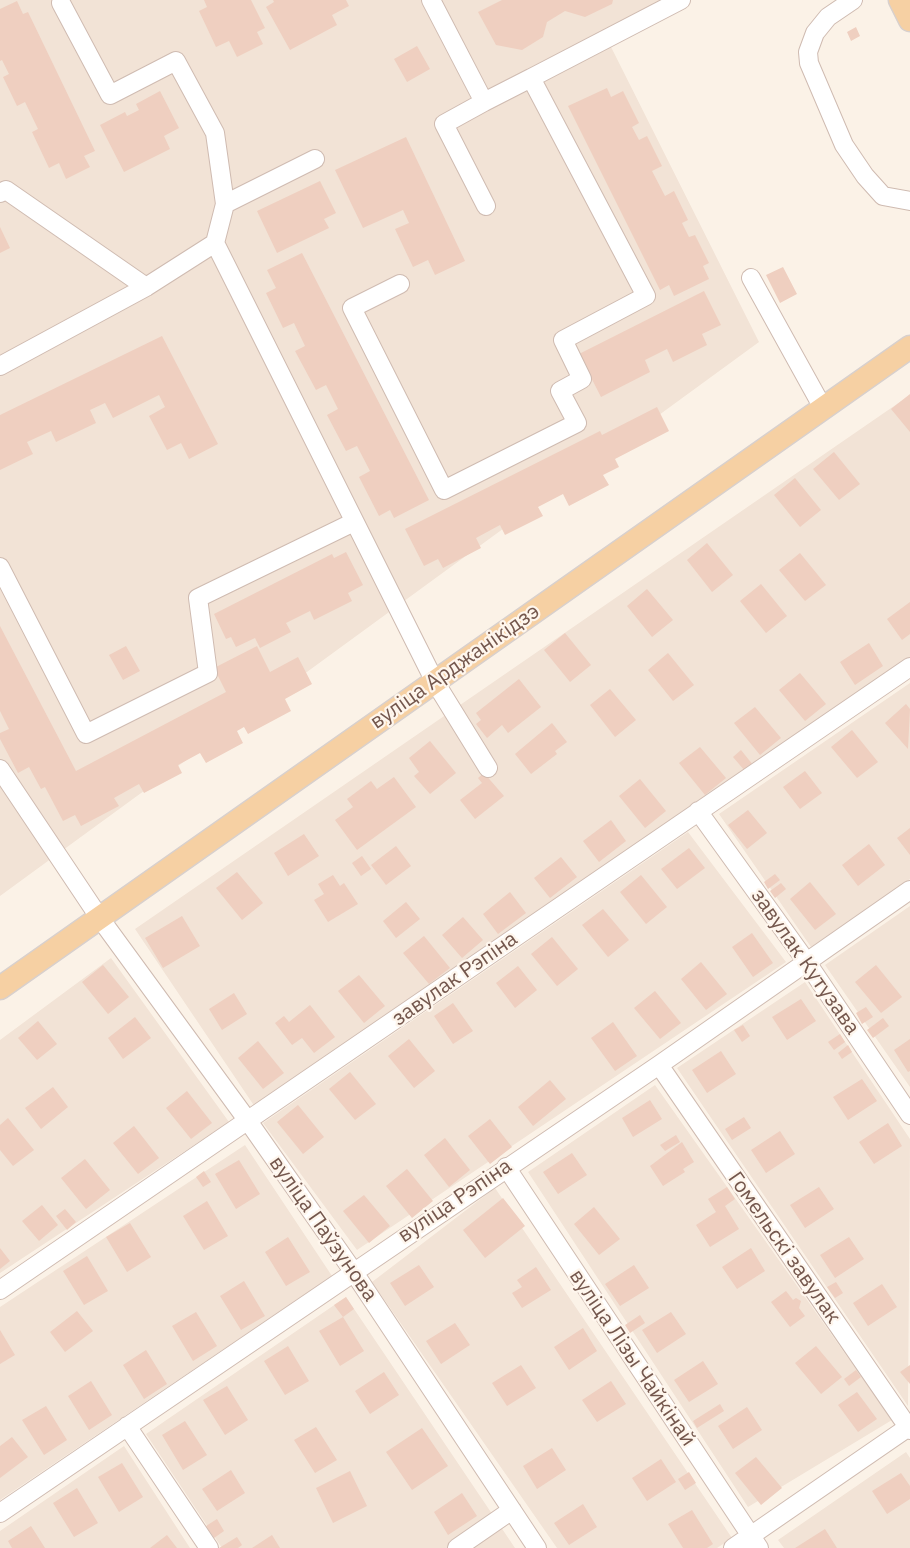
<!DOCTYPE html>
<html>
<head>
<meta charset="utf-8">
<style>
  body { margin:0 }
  canvas { display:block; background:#fbf2e7 }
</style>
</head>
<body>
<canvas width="910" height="1548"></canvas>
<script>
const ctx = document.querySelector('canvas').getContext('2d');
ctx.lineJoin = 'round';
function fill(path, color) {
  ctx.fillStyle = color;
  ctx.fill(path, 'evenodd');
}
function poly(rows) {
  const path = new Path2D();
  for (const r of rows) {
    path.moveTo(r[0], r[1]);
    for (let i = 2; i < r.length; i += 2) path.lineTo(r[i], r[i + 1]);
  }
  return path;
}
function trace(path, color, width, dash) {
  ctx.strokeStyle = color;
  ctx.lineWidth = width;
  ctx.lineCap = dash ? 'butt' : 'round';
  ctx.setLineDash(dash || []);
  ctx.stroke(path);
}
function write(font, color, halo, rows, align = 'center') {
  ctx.font = font + ' "IBM Plex Sans",sans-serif';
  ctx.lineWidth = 4.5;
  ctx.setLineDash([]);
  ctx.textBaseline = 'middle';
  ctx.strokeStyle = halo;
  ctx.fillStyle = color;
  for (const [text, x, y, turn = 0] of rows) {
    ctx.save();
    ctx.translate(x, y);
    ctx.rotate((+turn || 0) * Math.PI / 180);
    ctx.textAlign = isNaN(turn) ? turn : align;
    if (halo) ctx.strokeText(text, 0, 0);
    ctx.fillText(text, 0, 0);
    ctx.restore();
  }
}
fill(poly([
  [0,0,661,0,603,31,759,342,0,896],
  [910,395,910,658,255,1107,135,929],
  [910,683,910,879,811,947,719,814],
  [688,832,786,962,357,1250,263,1123],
  [910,906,910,1087,825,965],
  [111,958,229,1122,0,1273,0,1040],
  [805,982,910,1139,908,1406,677,1068],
  [655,1085,892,1420,748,1507,528,1172],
  [245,1145,332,1276,0,1500,0,1307],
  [495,1188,732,1538,717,1548,557,1548,372,1282],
  [346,1297,515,1548,222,1548,146,1434],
  [124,1446,190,1548,0,1548,0,1531],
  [906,1452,910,1458,910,1548,784,1548,778,1540]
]), '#f2e3d6');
fill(poly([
  [204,0,251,0,265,28,257,32,263,44,237,57,229,41,216,47,199,11,207,7],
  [273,0,346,0,349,6,332,15,337,25,290,50,266,7,274,2],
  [502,0,613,0,612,4,585,17,565,11,547,22,543,37,522,50,496,45,478,12],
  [17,1,23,14,28,12,95,151,84,156,90,167,66,179,59,163,49,168,32,132,38,129,25,102,17,106,3,77,9,74,2,60,0,61,0,9],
  [856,27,860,36,851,41,847,32],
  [417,46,430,69,407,82,394,59],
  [607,88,611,97,623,91,639,123,632,127,639,140,647,136,662,166,652,171,665,196,674,191,688,220,682,223,689,237,695,235,709,263,703,266,709,279,674,296,669,285,660,290,568,106],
  [160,91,179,128,164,136,170,149,124,172,100,125,125,112,127,116,139,110,136,104],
  [406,137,465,261,435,275,428,260,413,267,395,229,409,223,403,210,363,228,335,170],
  [320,181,336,213,324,219,329,228,277,253,257,211],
  [0,227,10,248,0,253],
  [302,253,429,500,394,518,390,510,379,516,359,477,370,471,357,446,346,451,327,415,338,409,326,385,316,390,295,351,305,346,294,323,283,328,266,293,276,288,267,270],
  [783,267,797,294,780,303,766,275],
  [704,291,721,325,702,334,707,345,673,362,667,349,645,360,650,372,601,397,579,354],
  [162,336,218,444,189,459,181,443,167,450,149,416,165,407,159,395,113,418,105,403,90,410,96,423,56,442,51,431,27,442,33,454,0,470,0,415],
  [910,394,910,432,891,409],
  [657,407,669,431,615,459,619,467,603,475,609,485,569,506,563,494,538,507,543,516,505,535,500,525,476,538,481,548,443,568,438,559,424,566,405,529,600,431,602,435],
  [834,452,860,484,839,500,813,469],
  [795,478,821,510,800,527,774,495],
  [707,543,733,575,712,592,687,560],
  [346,552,363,585,348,593,352,601,314,620,310,611,286,623,291,632,260,648,255,638,236,647,231,637,226,639,214,614,332,554,334,558],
  [800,553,826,585,805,601,779,570],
  [761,584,787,616,766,633,740,601],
  [647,589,673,620,652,637,627,606],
  [910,602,910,634,902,640,887,619],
  [0,626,76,771,226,692,214,668,257,646,270,672,298,657,312,684,285,699,291,711,248,734,244,727,237,731,243,743,206,763,200,753,178,765,182,773,144,793,139,784,114,798,119,806,81,826,75,815,63,821,45,787,41,789,29,767,18,773,0,739,0,733,9,729,0,711],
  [565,633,591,665,570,682,544,650],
  [869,643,883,666,855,685,840,662],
  [126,646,140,671,123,680,109,655],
  [668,653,694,685,673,701,648,670],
  [800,673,826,704,805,721,779,690],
  [519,679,541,707,508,733,502,725,487,738,476,724,481,720,476,713],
  [610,689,636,720,615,737,590,705],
  [906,704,910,709,908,749,885,723],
  [755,707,781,738,760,755,734,723],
  [552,723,567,742,555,751,557,754,531,774,515,754],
  [852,730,878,762,857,778,831,747],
  [430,741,456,773,430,794,414,776,419,772,409,758],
  [700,747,726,778,705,795,679,763],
  [741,750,753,765,745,771,733,757],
  [805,771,822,793,800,809,783,787],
  [484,773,504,796,475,819,460,800,482,783,478,778],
  [394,777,416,807,357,850,335,820,353,807,347,799,371,781,377,789],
  [640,779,666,811,645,828,619,796],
  [748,810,767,833,747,849,728,825],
  [611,820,626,841,599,862,583,841],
  [910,828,910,855,897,838],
  [304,834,319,856,288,876,274,853],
  [869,844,885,865,858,886,842,865],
  [396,846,411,866,386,885,371,865],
  [689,848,705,868,677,889,661,869],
  [362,856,371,869,361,876,352,863],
  [561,857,577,877,550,898,534,878],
  [237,872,263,903,242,920,216,888],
  [775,874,780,880,768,889,764,882],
  [333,875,340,886,344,883,358,904,328,922,314,900,324,894,318,884],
  [641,875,667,907,646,924,620,892],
  [810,882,836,914,815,930,790,899],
  [781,883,786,889,775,898,770,891],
  [510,892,526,913,498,934,483,914],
  [406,902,420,919,396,938,383,921],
  [603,909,629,940,608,957,582,925],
  [182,916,200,946,163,968,145,938],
  [463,917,483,940,462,958,442,935],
  [752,933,773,963,753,977,732,947],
  [424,936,450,968,429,984,403,953],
  [552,937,578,969,557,986,531,954],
  [701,962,727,994,706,1010,681,979],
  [103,965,129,997,108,1014,82,982],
  [876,965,902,997,881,1013,855,982],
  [518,966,537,990,515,1008,496,983],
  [359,975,385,1006,364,1023,338,991],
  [655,991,681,1023,660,1039,634,1008],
  [234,993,247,1014,222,1030,209,1009],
  [801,999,816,1021,787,1040,772,1017],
  [453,1003,473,1031,453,1044,434,1016],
  [310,1005,335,1037,314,1053,302,1038,292,1045,275,1023,284,1016,289,1022],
  [866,1007,873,1017,862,1024,856,1013],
  [135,1017,151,1038,123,1059,108,1038],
  [883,1018,889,1026,873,1038,867,1030],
  [38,1021,57,1044,37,1060,18,1038],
  [613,1022,637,1056,615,1071,591,1038],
  [743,1025,750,1036,742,1042,734,1030],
  [840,1034,845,1042,834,1050,828,1042],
  [409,1039,435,1071,414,1088,388,1056],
  [910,1039,910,1071,908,1072,894,1050],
  [258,1041,284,1073,263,1089,238,1058],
  [848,1045,852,1052,842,1059,838,1053],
  [721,1051,736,1074,707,1093,692,1070],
  [350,1072,376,1104,355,1120,329,1089],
  [862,1079,877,1101,848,1120,833,1097],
  [550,1080,566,1099,533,1126,518,1107],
  [53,1087,68,1107,41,1129,25,1108],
  [187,1091,212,1123,191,1139,166,1108],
  [650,1100,662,1119,633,1137,622,1118],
  [298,1105,324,1137,303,1154,277,1122],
  [744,1117,751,1128,732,1140,725,1129],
  [8,1118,34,1150,13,1166,0,1150,0,1125],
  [490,1119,512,1147,490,1164,468,1136],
  [888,1123,902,1146,874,1164,859,1142],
  [134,1126,159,1158,138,1174,113,1143],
  [780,1131,795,1154,766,1173,751,1150],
  [676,1135,680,1142,665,1151,660,1145],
  [445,1138,470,1170,449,1187,424,1155],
  [682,1142,694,1162,683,1169,685,1172,663,1186,650,1166],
  [572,1153,587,1175,558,1194,543,1172],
  [85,1159,110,1190,86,1209,61,1178],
  [239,1160,260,1194,236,1209,215,1174],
  [407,1169,433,1201,412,1218,386,1186],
  [204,1171,211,1182,203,1187,196,1177],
  [727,1187,735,1199,725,1206,739,1229,710,1247,696,1225,716,1212,708,1199],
  [819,1187,834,1209,805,1228,790,1205],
  [364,1195,390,1226,369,1243,343,1211],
  [503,1198,525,1226,485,1258,463,1230],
  [207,1201,228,1236,204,1250,183,1216],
  [42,1205,58,1225,39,1241,22,1221],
  [594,1207,620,1239,599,1255,574,1224],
  [65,1209,76,1222,67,1230,56,1216],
  [130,1223,151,1257,127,1272,106,1237],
  [288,1237,310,1272,286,1286,265,1252],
  [849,1237,864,1259,835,1278,820,1255],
  [0,1248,10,1261,0,1269],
  [751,1248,765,1271,737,1289,722,1267],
  [87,1256,108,1291,84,1305,63,1271],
  [419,1265,434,1287,405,1306,390,1283],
  [634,1265,649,1288,620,1306,605,1284],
  [536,1267,551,1290,522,1308,512,1293,522,1287,517,1280],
  [244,1281,265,1316,241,1330,220,1296],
  [836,1282,843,1293,835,1298,827,1287],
  [882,1284,897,1307,868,1326,853,1303],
  [786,1291,793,1300,796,1298,801,1301,799,1308,805,1316,790,1327,771,1302],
  [346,1297,354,1309,343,1317,364,1351,340,1366,319,1331,343,1317,334,1305],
  [77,1311,93,1331,65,1352,50,1332],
  [196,1312,217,1346,193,1361,172,1326],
  [671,1312,686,1334,657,1353,642,1330],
  [640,1315,645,1323,630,1333,625,1325],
  [455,1323,470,1345,441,1364,426,1341],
  [583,1328,597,1351,569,1370,554,1347],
  [0,1330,15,1355,0,1364],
  [288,1346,309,1381,285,1395,264,1361],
  [816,1346,842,1377,821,1394,795,1363],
  [146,1350,167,1384,144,1399,123,1365],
  [703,1361,718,1384,689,1402,674,1380],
  [521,1365,536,1388,507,1406,492,1383],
  [910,1365,910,1384,900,1372],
  [856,1370,861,1377,849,1386,844,1379],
  [384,1372,399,1395,370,1414,355,1391],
  [91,1381,112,1415,89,1430,68,1396],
  [611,1381,626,1404,597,1422,582,1400],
  [227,1386,248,1420,225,1435,203,1400],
  [857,1392,877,1419,858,1432,838,1405],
  [720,1404,724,1411,697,1428,693,1421],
  [46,1406,67,1440,44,1455,22,1420],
  [747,1407,762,1430,733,1449,718,1426],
  [185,1421,207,1455,183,1470,162,1435],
  [316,1427,337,1460,315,1473,294,1440],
  [422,1428,448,1466,412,1490,386,1452],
  [12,1437,28,1457,0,1478,0,1446],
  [552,1448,566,1470,537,1489,523,1466],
  [756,1457,782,1488,761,1505,735,1473],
  [661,1459,676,1482,647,1501,632,1478],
  [122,1463,143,1497,119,1512,98,1477],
  [231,1470,245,1493,217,1511,202,1489],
  [350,1471,367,1506,333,1523,316,1488],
  [689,1472,696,1483,685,1490,678,1479],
  [901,1473,910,1486,910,1499,887,1514,872,1491],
  [77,1488,98,1523,74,1537,53,1503],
  [462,1493,477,1516,448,1535,434,1512],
  [583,1504,597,1527,569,1545,554,1523],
  [692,1510,713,1544,707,1548,683,1548,668,1524],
  [217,1519,224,1531,214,1538,206,1526],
  [31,1526,45,1548,12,1548,8,1541],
  [825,1529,837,1548,795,1548],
  [167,1535,177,1548,150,1548],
  [272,1535,280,1548,252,1548],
  [237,1537,242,1545,238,1548,219,1548]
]), '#efcfc0');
const minor = poly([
  [431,0,484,102,531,78],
  [853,0,828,17,815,33,808,52,809,63,844,145,865,176,883,196,910,201],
  [61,3,110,95,176,61,215,133,225,204],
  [484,102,444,124,486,206],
  [0,193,6,190,146,287],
  [215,243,225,204,315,159],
  [751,278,823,408],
  [400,284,352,308,444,490,577,423,560,391,582,379,563,340,646,296,531,78,681,0],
  [0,366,146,287,215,243,435,682,488,768],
  [0,567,86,734,208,673,198,598,354,522],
  [0,769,99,917,248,1121,353,1271,537,1548],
  [698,811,806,961,910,1115],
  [659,1065,910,1430],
  [506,1167,759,1548],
  [0,1290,910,667],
  [127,1426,209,1548],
  [0,1513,659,1065,910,890],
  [457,1548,512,1510],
  [733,1548,910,1426]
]);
const major = poly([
  [900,0,910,20],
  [0,988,910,347]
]);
trace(minor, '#cfbbb1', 20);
trace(major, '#d8d0cd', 25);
trace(minor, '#fff', 18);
trace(major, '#f6d0a3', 22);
write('21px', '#74574d', '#fef6ed', [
  ["вуліца Арджанікідзэ",455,667,-35],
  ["завулак Кутузава",805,962,55],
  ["завулак Рэпіна",455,979,-35],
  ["вуліца Рэпіна",455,1201,-34],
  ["вуліца Паўзунова",323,1229,55],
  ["Гомельскі завулак",784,1248,55],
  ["вуліца Лізы Чайкінай",632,1358,56]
]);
</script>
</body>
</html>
